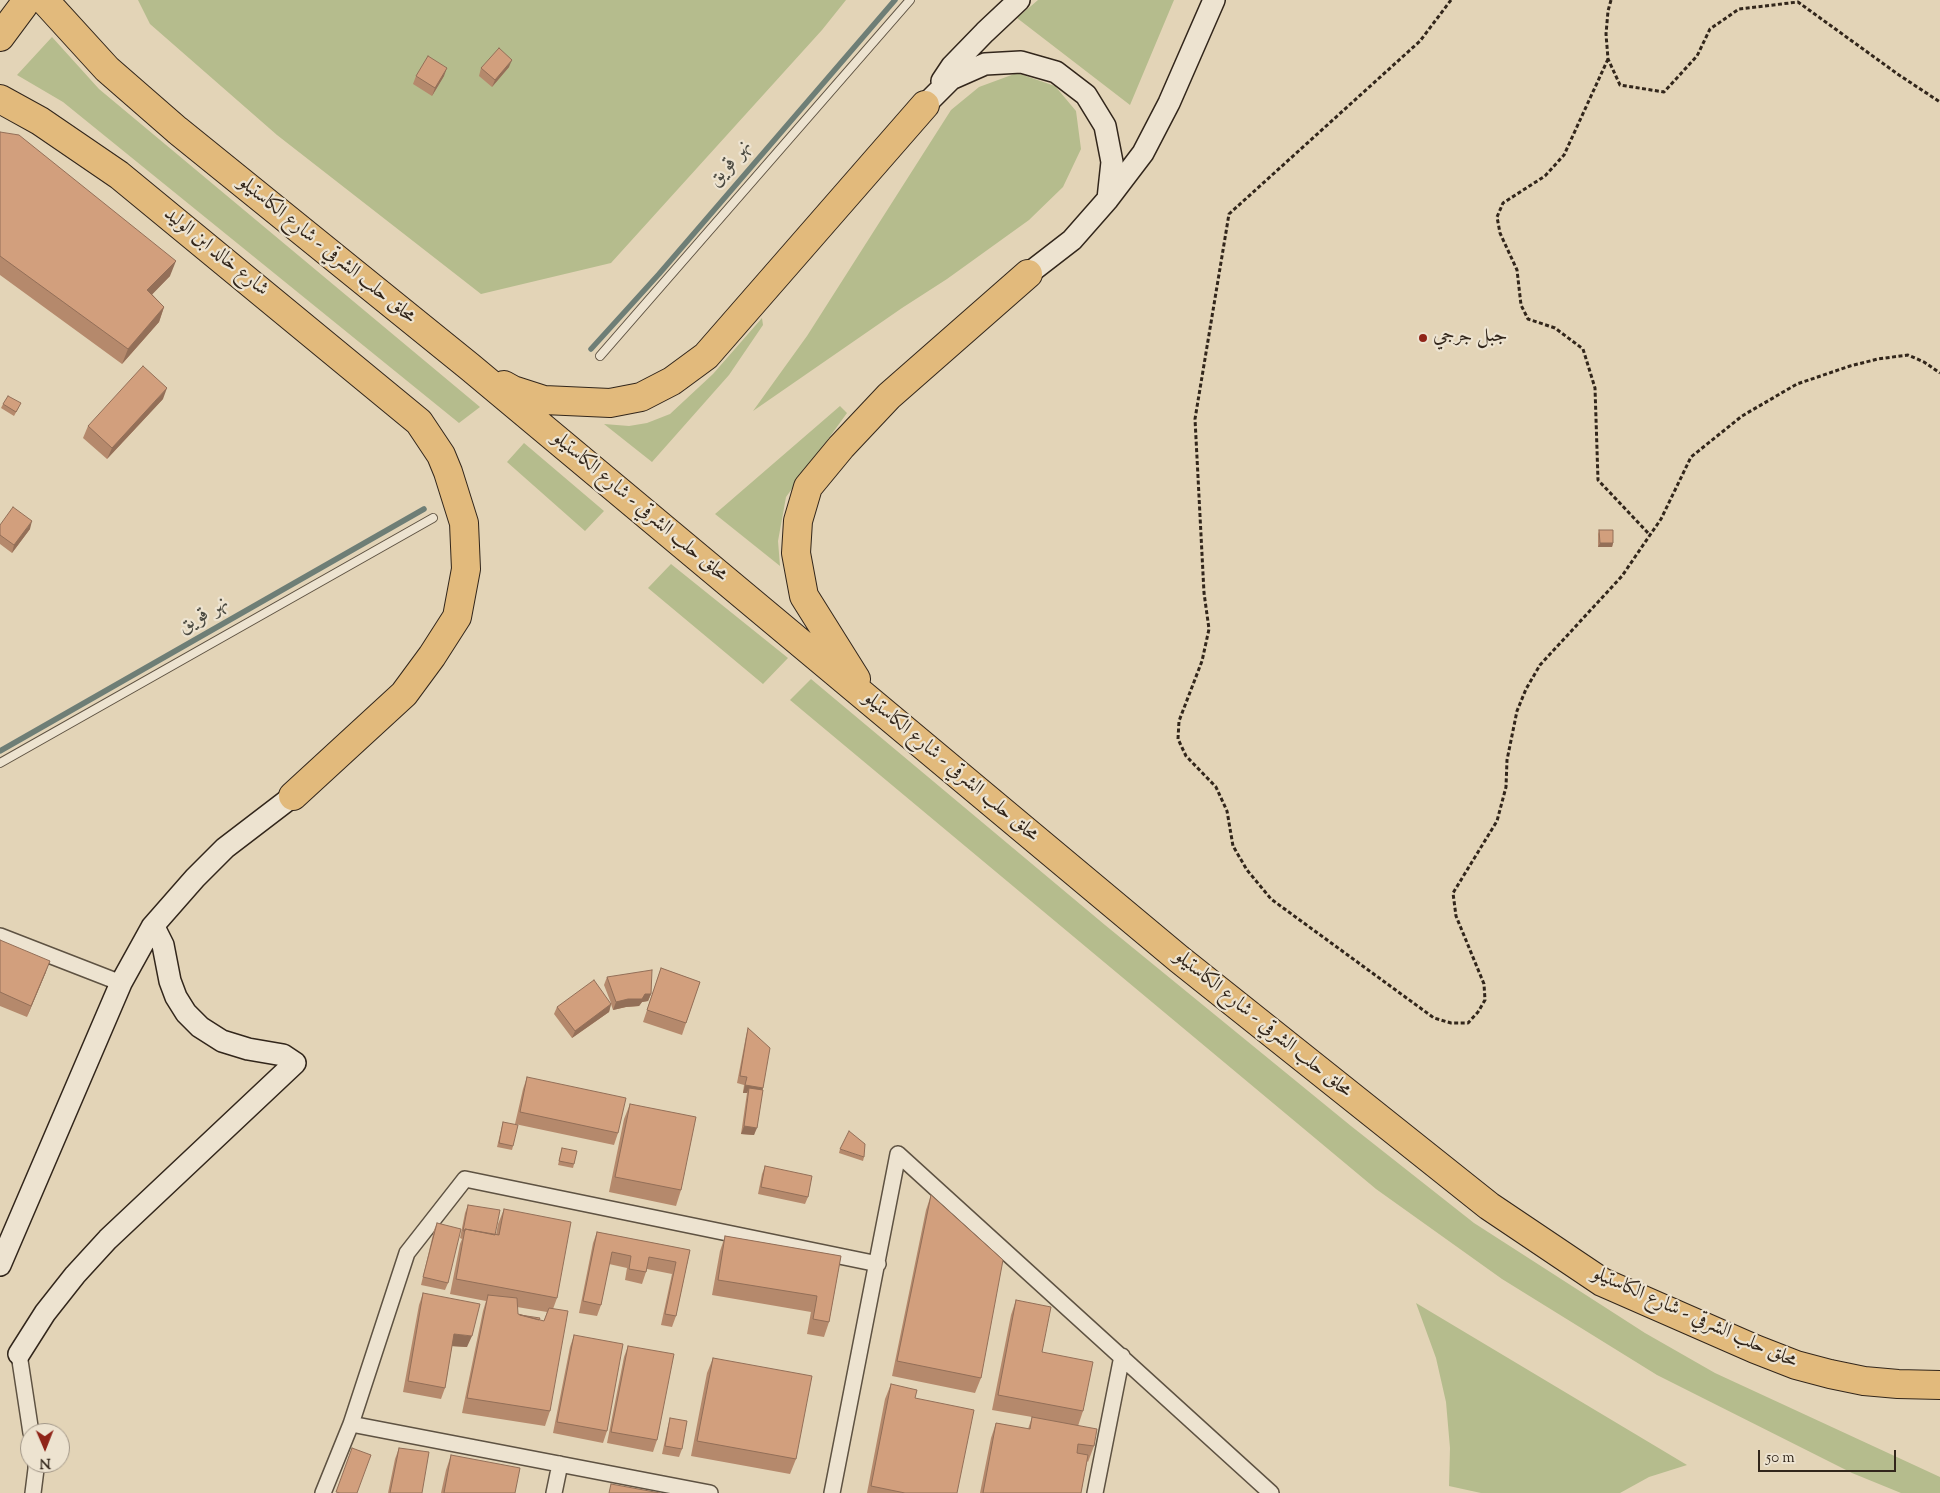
<!DOCTYPE html>
<html>
<head>
<meta charset="utf-8">
<style>
  body { margin:0 }
  #map { position:relative; width:1940px; height:1493px; overflow:hidden; background:#e3d4b7; font-family:"Sorts Mill Goudy",serif }
  canvas { display:block }
  .north { position:absolute; left:20px; top:1423px; width:50px; height:50px; box-sizing:border-box; background:#ede3d0; border:1px solid #a29788; border-radius:50%; rotate:179deg; font-size:14px; font-weight:700; line-height:20px; text-align:center; color:#32261b }
  .north::after { content:''; display:block; margin:auto; width:18px; height:22px; background:#8f2418; clip-path:polygon(50% 0,100% 100%,50% 72%,0 100%) }
  .scale { position:absolute; left:1758px; top:1450px; width:138px; height:22px; box-sizing:border-box; border:2px solid #32261b; border-top:0; padding-left:6px; font-size:15px; line-height:18px; white-space:nowrap; color:#32261b; -webkit-text-stroke:4px #ede3d0; paint-order:stroke }
</style>
</head>
<body>
<div id="map">
<canvas width="1940" height="1493"></canvas>
<div class="north">N</div>
<div class="scale">50 m</div>
</div>
<script>
const ctx = document.querySelector('canvas').getContext('2d');
ctx.lineJoin = 'round';
function fill(path, color) {
  ctx.fillStyle = color;
  ctx.fill(path, 'evenodd');
}
function poly(rows) {
  const path = new Path2D();
  for (const r of rows) {
    path.moveTo(r[0], r[1]);
    for (let i = 2; i < r.length; i += 2) path.lineTo(r[i], r[i + 1]);
  }
  return path;
}
function trace(path, color, width, dash) {
  ctx.strokeStyle = color;
  ctx.lineWidth = width;
  ctx.lineCap = dash ? 'butt' : 'round';
  ctx.setLineDash(dash || []);
  ctx.stroke(path);
}
function write(font, color, halo, rows, align = 'center') {
  ctx.font = font + ' "Sorts Mill Goudy",Amiri,serif';
  ctx.lineWidth = 4.5;
  ctx.setLineDash([]);
  ctx.textBaseline = 'middle';
  ctx.strokeStyle = halo;
  ctx.fillStyle = color;
  for (const [text, x, y, turn = 0] of rows) {
    ctx.save();
    ctx.translate(x, y);
    ctx.rotate((+turn || 0) * Math.PI / 180);
    ctx.textAlign = isNaN(turn) ? turn : align;
    if (halo) ctx.strokeText(text, 0, 0);
    ctx.fillText(text, 0, 0);
    ctx.restore();
  }
}
fill(poly([
  [138,0,846,0,822,30,611,263,481,294,277,135,150,24],
  [1038,0,1174,0,1130,105,1017,18],
  [52,37,99,89,480,407,459,423,63,102,17,75],
  [1017,73,1055,86,1076,111,1081,149,1063,187,1029,220,947,279,902,308,753,411,807,336,951,110,979,87],
  [762,318,763,325,729,375,652,462,604,424,629,426,647,423,670,414,713,374],
  [840,406,847,413,786,497,778,541,780,566,715,514],
  [524,443,604,511,585,531,507,462],
  [671,564,788,658,763,684,648,588],
  [811,679,1105,925,1351,1126,1474,1223,1645,1333,1715,1373,1940,1477,1940,1493,1901,1493,1852,1473,1657,1375,1502,1279,1376,1189,790,700],
  [1416,1303,1687,1465,1649,1477,1620,1493,1481,1493,1449,1486,1450,1448,1446,1402,1436,1358]
]), '#b5bc8d');
trace(poly([
  [591,349,659,274,895,0],
  [0,751,424,509]
]), '#6e7e76', 5.5);
const lane = poly([
  [600,356,910,0],
  [0,763,433,518]
]);
const street = poly([
  [0,936,121,983],
  [898,1154,1271,1493],
  [19,1354,31,1433],
  [351,1424,710,1493],
  [33,1493,36,1469,36,1463],
  [323,1493,351,1424,407,1253,465,1179,878,1264],
  [554,1493,560,1464],
  [832,1493,898,1154],
  [1095,1493,1122,1356]
]);
const secondary = poly([
  [942,81,952,66,985,32,1019,0],
  [925,105,951,79,985,64,1021,62,1056,72,1086,95,1105,126,1112,162,1108,199],
  [1028,274,1072,240,1108,199,1143,153,1169,103,1214,0],
  [0,1265,121,983,152,927,195,878,225,848,293,796],
  [19,1354,45,1313,75,1275,108,1239,295,1063,283,1055,248,1049,222,1041,200,1027,186,1013,176,997,170,981,163,945,156,931,152,927]
]);
const highway = poly([
  [44,0,107,69,177,130,470,367,1179,959,1489,1206,1602,1282,1755,1349,1796,1365,1830,1374,1864,1381,1898,1384,1940,1385],
  [0,37,23,6,26,0],
  [0,99,40,121,119,175,419,422,441,455,448,472,464,523,466,569,457,617,432,656,404,694,293,796],
  [504,385,513,390,544,400,610,403,641,397,672,381,706,356,925,105],
  [856,679,804,596,796,553,798,521,808,487,841,447,889,396,1028,274]
]);
trace(lane, '#5e5242', 10);
trace(street, '#5e5242', 18);
trace(secondary, '#32261b', 24);
trace(highway, '#32261b', 30);
trace(poly([
  [1451,0,1420,41,1229,214,1195,419,1204,593,1209,629,1202,661,1179,721,1178,739,1186,756,1216,787,1227,811,1233,846,1247,870,1271,899,1434,1018,1451,1023,1468,1023,1478,1012,1485,1000,1484,984,1456,916,1453,893,1497,821,1506,787,1507,760,1517,711,1526,689,1540,665,1622,576,1650,535,1661,519,1691,457,1742,416,1797,384,1850,366,1878,359,1908,355,1924,362,1940,373],
  [1611,0,1608,11,1606,34,1608,59,1620,85,1664,92,1697,56,1710,29,1739,9,1798,2,1899,75,1940,102],
  [1608,59,1564,155,1545,176,1503,203,1497,217,1500,233,1517,270,1521,305,1528,319,1555,328,1583,349,1595,388,1598,480,1650,535]
]), '#32261b', 3, [4, 2.5]);
trace(lane, '#ede3d0', 8);
trace(street, '#ede3d0', 15);
trace(secondary, '#ede3d0', 21);
trace(highway, '#e2ba7c', 28);
fill(poly([
  [509,67,492,87,479,76,481,68],
  [416,76,444,76,432,96,413,84],
  [0,132,170,276,152,294,164,307,159,322,122,364,0,275],
  [163,399,107,459,83,438,88,426],
  [3,404,19,407,14,416,1,408],
  [0,525,30,529,12,553,0,544],
  [1599,530,1613,543,1612,547,1598,547,1598,534],
  [0,940,46,972,27,1017,0,1006],
  [661,968,700,982,682,1035,643,1022],
  [607,977,651,994,648,1001,642,1002,639,1006,626,1007,613,1010,611,1004,609,1012,572,1038,554,1014,557,1007,611,1003,604,985],
  [748,1028,763,1088,754,1135,741,1134,747,1093,743,1093,744,1085,737,1083,746,1036],
  [527,1077,618,1133,614,1145,515,1124,523,1089],
  [630,1104,681,1190,676,1206,609,1192,624,1119],
  [503,1122,513,1146,512,1150,497,1147],
  [562,1148,574,1164,573,1168,558,1165],
  [840,1149,864,1157,863,1161,839,1153],
  [765,1166,808,1197,805,1204,758,1194,762,1174],
  [931,1195,981,1378,975,1393,892,1376,926,1210],
  [468,1205,496,1235,498,1224,504,1209,557,1298,553,1309,550,1411,545,1426,462,1413,483,1311,486,1301,450,1294,460,1244,462,1239,460,1238,465,1213],
  [517,1307,547,1312,544,1321,518,1314],
  [437,1223,448,1283,445,1290,421,1285,434,1230],
  [597,1232,690,1250,676,1316,672,1327,661,1325,672,1274,647,1269,642,1284,625,1280,627,1268,609,1264,601,1305,597,1316,579,1313,593,1243],
  [725,1236,841,1256,829,1322,824,1337,807,1334,811,1312,712,1295,720,1251],
  [423,1293,467,1347,452,1346,445,1388,441,1399,403,1392,419,1305],
  [1016,1300,1042,1352,1083,1411,1078,1426,1094,1446,1088,1462,1087,1461,1081,1493,980,1493,991,1438,996,1423,1028,1429,1032,1417,992,1410,1011,1315],
  [574,1335,607,1431,603,1443,553,1433,570,1347],
  [628,1346,657,1440,653,1452,607,1443,624,1357],
  [713,1358,796,1459,790,1474,691,1456,707,1373],
  [891,1384,915,1398,957,1493,867,1493,885,1399],
  [670,1418,682,1449,679,1457,662,1454,668,1426],
  [399,1448,422,1493,388,1493,395,1459],
  [451,1455,515,1493,441,1493,446,1470]
]), '#b5896c');
fill(poly([
  [512,60,509,67,492,87,495,80],
  [447,68,444,76,432,96,435,88],
  [176,261,170,276,142,305,147,290],
  [164,307,159,322,122,364,128,349],
  [167,388,163,399,107,459,112,448],
  [32,521,30,529,12,553,14,545],
  [1600,543,1613,543,1612,547,1598,547],
  [50,961,46,972,27,1017,31,1006],
  [645,994,651,994,648,1001,642,1002,639,1006,626,1007,613,1010,616,1002],
  [611,1004,609,1012,572,1038,575,1031],
  [745,1085,763,1088,760,1095,749,1088,747,1093,743,1093],
  [744,1126,757,1128,754,1135,741,1134],
  [454,1334,472,1336,467,1347,450,1346]
]), '#936f58');
const building = poly([
  [499,48,512,60,495,80,481,68,499,48],
  [428,56,447,68,435,88,416,76,428,56],
  [0,132,19,135,176,261,147,290,164,307,128,349,0,256,0,132],
  [143,366,167,388,112,448,88,426,143,366],
  [8,396,21,403,16,412,3,404,8,396],
  [13,507,32,521,14,545,0,535,0,525,13,507],
  [1599,530,1613,530,1613,543,1600,543,1599,530],
  [0,940,50,961,31,1006,0,992,0,940],
  [661,968,700,982,686,1023,647,1010,661,968],
  [652,970,651,994,645,994,642,999,628,999,616,1002,607,977,652,970],
  [594,980,611,1004,575,1031,557,1007,594,980],
  [748,1028,770,1048,763,1088,745,1085,747,1077,740,1076,748,1028],
  [527,1077,626,1098,618,1133,520,1112,527,1077],
  [749,1088,763,1090,757,1128,744,1126,749,1088],
  [630,1104,696,1117,681,1190,615,1177,630,1104],
  [503,1122,518,1125,513,1146,499,1143,503,1122],
  [849,1131,865,1144,864,1157,840,1149,849,1131],
  [562,1148,577,1151,574,1164,559,1161,562,1148],
  [765,1166,812,1176,808,1197,761,1187,765,1166],
  [931,1195,1003,1260,981,1378,897,1361,931,1195],
  [468,1205,500,1210,495,1235,465,1229,465,1231,463,1231,468,1205],
  [504,1209,571,1222,557,1298,456,1279,465,1229,499,1235,504,1209],
  [437,1223,461,1229,448,1283,423,1277,437,1223],
  [597,1232,690,1250,676,1316,665,1314,676,1262,649,1257,646,1272,629,1269,631,1256,612,1252,601,1305,583,1301,597,1232],
  [725,1236,841,1256,829,1322,813,1319,817,1296,718,1280,725,1236],
  [423,1293,480,1304,472,1336,454,1334,445,1388,408,1381,423,1293],
  [488,1295,517,1298,518,1314,544,1321,549,1308,568,1311,550,1411,467,1398,488,1295],
  [1016,1300,1051,1307,1042,1352,1093,1362,1083,1411,998,1395,1016,1300],
  [520,1315,540,1318,539,1320,520,1315],
  [574,1335,623,1344,607,1431,557,1422,574,1335],
  [628,1346,674,1354,657,1440,611,1432,628,1346],
  [713,1358,812,1376,796,1459,697,1441,713,1358],
  [891,1384,917,1390,915,1398,974,1410,957,1493,905,1493,871,1486,891,1384],
  [1032,1417,1097,1429,1094,1446,1078,1444,1077,1453,1088,1455,1081,1493,983,1493,996,1423,1030,1429,1032,1417],
  [670,1418,687,1421,682,1449,665,1446,670,1418],
  [352,1448,371,1455,357,1493,340,1493,336,1492,352,1448],
  [399,1448,429,1452,422,1493,390,1493,399,1448],
  [451,1455,520,1468,515,1493,444,1493,451,1455],
  [611,1484,660,1493,609,1493,611,1484]
]);
fill(building, '#d29f7d');
trace(building, '#936f58', 1);
for (const [x, y, r, color] of [
  [1423,338,5,"#8f2418"]
]) {
  const dot = new Path2D();
  dot.arc(x, y, r, 0, 2 * Math.PI);
  ctx.fillStyle = color;
  ctx.fill(dot);
  trace(dot, '#ede3d0', 2);
}
write('20px', '#32261b', '#ede3d0', [
  ["محلق حلب الشرقي - شارع الكاستيلو",326,251,39],
  ["شارع خالد ابن الوليد",215,253,39],
  ["محلق حلب الشرقي - شارع الكاستيلو",639,508,40],
  ["محلق حلب الشرقي - شارع الكاستيلو",950,768,40],
  ["محلق حلب الشرقي - شارع الكاستيلو",1262,1025,39],
  ["محلق حلب الشرقي - شارع الكاستيلو",1694,1319,24]
]);
write('20px', '#32261b', '#ede3d0', [
  ["جبل جرجي",1433,338]
], 'left');
write('italic 21px', '#4b4a41', '#ede3d0', [
  ["نهر قويق",731,164,-49],
  ["نهر قويق",204,616,-30]
]);
</script>
</body>
</html>
